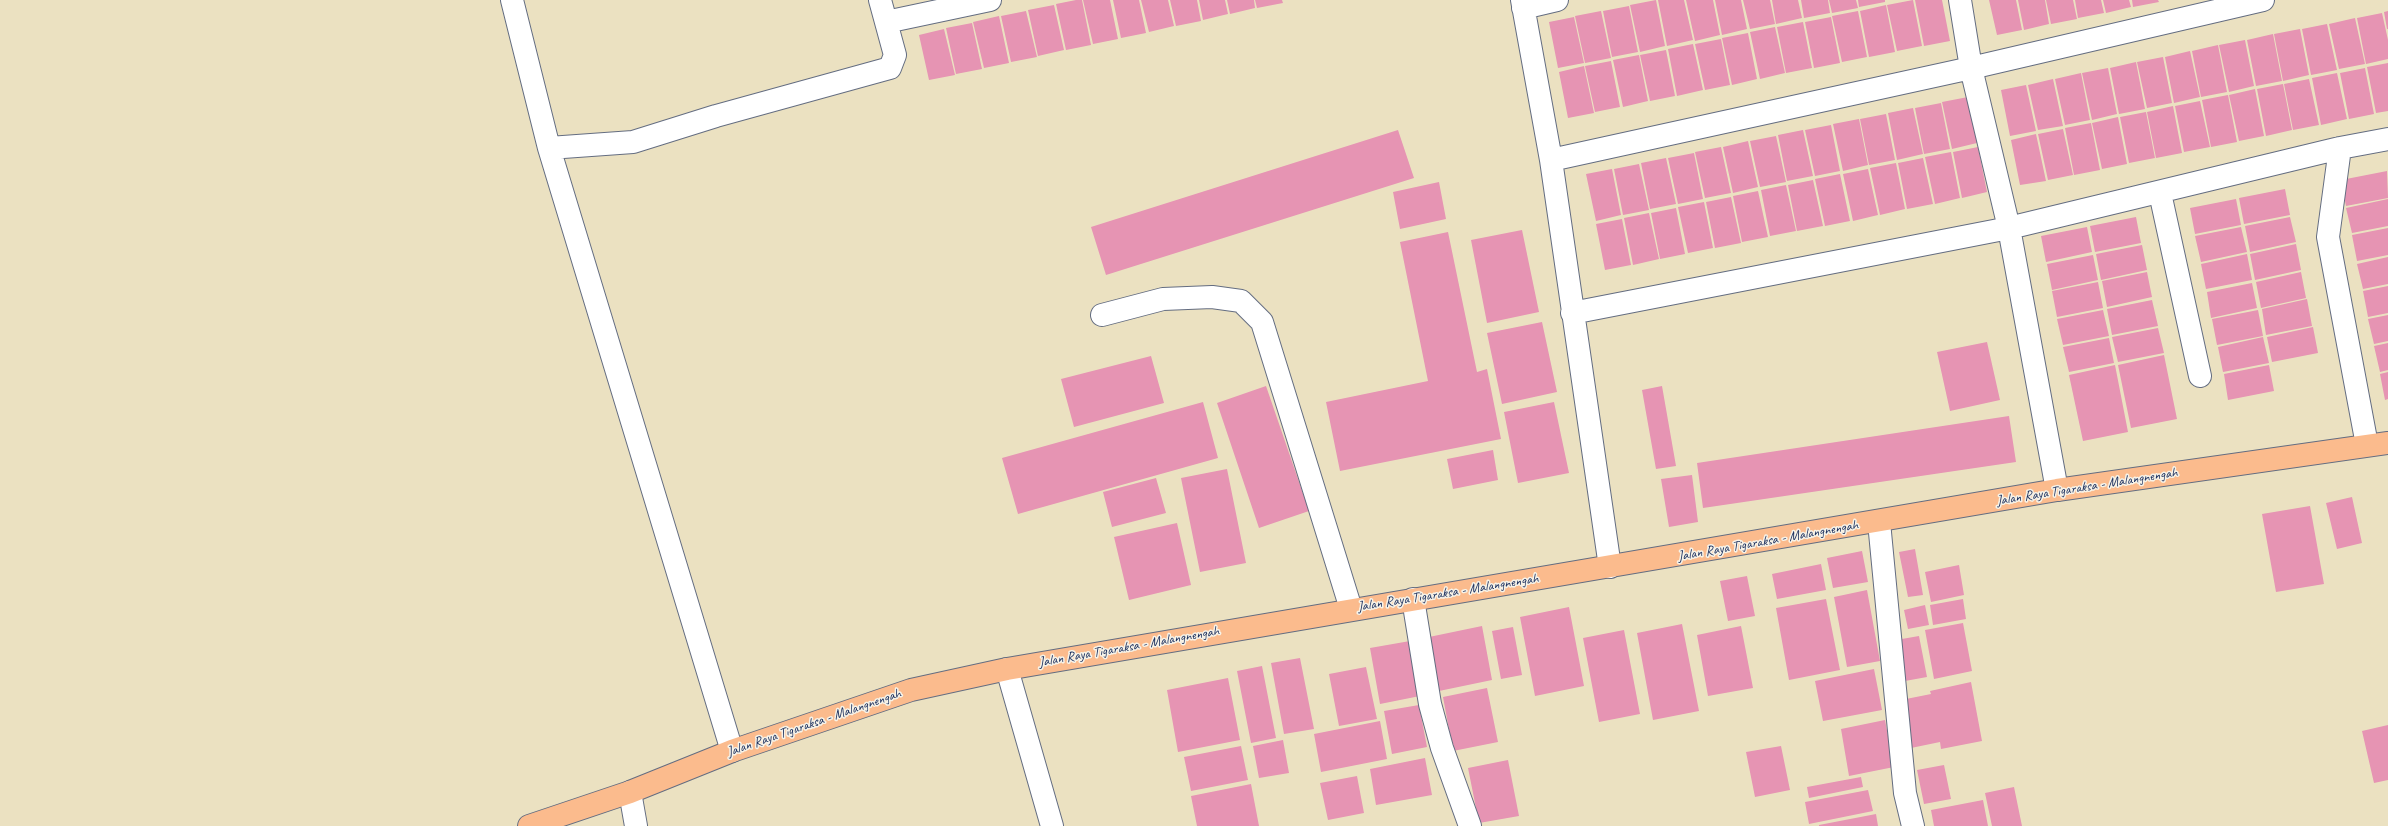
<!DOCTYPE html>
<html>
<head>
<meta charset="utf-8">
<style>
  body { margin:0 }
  canvas { display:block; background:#ebe1c1 }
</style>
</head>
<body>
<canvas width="2388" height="826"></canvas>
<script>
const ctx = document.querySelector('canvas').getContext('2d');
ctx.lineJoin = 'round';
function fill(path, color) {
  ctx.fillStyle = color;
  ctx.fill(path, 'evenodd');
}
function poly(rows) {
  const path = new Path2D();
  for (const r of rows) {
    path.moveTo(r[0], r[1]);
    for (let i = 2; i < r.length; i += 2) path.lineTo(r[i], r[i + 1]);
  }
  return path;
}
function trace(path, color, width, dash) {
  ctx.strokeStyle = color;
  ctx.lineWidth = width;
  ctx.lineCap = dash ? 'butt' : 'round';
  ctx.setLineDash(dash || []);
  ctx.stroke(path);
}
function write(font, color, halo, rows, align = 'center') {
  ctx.font = font + ' Caveat,sans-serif';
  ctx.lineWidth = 3;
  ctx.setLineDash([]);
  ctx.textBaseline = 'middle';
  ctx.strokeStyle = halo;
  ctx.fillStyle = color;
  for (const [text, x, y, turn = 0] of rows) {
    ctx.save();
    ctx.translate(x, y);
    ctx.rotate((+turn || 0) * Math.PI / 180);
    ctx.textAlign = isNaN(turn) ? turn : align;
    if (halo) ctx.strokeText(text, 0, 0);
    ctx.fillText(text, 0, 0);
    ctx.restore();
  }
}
fill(poly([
  [1076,0,1082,0,1091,45,1066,50,1056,4],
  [1083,0,1110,0,1118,39,1093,44],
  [1113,0,1139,0,1146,33,1121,38],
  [1141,0,1168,0,1174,26,1149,32],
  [1170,0,1197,0,1201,21,1176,26],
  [1199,0,1225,0,1228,14,1203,20],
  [1227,0,1254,0,1255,8,1230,14],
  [1255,0,1282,0,1283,3,1257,8],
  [1656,0,1665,46,1640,52,1630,5],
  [1658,0,1684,0,1693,40,1667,46],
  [1686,0,1713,0,1720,35,1695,41],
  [1715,0,1741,0,1747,29,1722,35],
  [1743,0,1770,0,1775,24,1750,29],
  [1772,0,1798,0,1802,18,1776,24],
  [1801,0,1828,0,1830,13,1804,18],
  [1829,0,1856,0,1858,8,1832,13],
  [1858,0,1885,0,1885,2,1859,7],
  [1913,0,1922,46,1897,51,1887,5],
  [1915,0,1942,0,1950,41,1924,46],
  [1989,0,2016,0,2022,30,1997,35],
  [2018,0,2045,0,2049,24,2024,30],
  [2046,0,2073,0,2077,19,2051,24],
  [2075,0,2101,0,2104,13,2078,18],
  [2103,0,2129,0,2131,7,2106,13],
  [2132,0,2158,0,2159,2,2133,7],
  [1054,5,1064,50,1038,56,1028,10],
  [1886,5,1895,52,1869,57,1860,11],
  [1629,6,1638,52,1612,57,1603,11],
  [1026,11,1037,57,1011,62,1001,16],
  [1601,11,1611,58,1585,63,1575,16],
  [1858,11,1867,57,1842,62,1832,16],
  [2388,11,2388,29,2387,29,2384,12],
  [2382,13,2388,40,2388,59,2366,64,2357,18],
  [999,16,1009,63,984,68,973,22],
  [1574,17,1584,63,1558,68,1549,22],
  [1831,17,1840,63,1814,68,1805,22],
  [2355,18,2365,64,2339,69,2329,24],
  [1803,22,1812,68,1786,73,1777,27],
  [972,23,982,69,956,74,946,28],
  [2327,24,2337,70,2311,75,2302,29],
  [1775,27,1785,73,1760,79,1750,32],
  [944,29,955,75,929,80,919,35],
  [2300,29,2309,75,2283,81,2274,34],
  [1748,33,1757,79,1732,85,1722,38],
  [2273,34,2282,81,2256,86,2247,40],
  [1721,39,1730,85,1705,90,1695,44],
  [2245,40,2254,86,2229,92,2219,45],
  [1693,44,1703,90,1677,96,1668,49],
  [2218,45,2227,92,2201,97,2192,51],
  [1666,50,1675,96,1650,101,1640,55],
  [2190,51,2200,97,2174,103,2165,57],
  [1639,55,1648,101,1623,107,1613,60],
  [2163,57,2172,103,2147,108,2137,62],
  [1611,61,1620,107,1595,112,1585,66],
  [2136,62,2145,109,2119,114,2110,68],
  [2388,63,2388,111,2376,113,2367,67],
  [1584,66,1594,113,1568,118,1559,72],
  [2108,68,2117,114,2092,120,2082,73],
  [2365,68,2374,114,2349,119,2340,73],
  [2081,73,2090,120,2065,125,2055,79],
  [2337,73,2347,119,2321,125,2312,78],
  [2053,79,2063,126,2038,130,2028,85],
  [2309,79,2319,125,2293,130,2284,84],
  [2283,84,2292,130,2266,136,2257,89],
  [2026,85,2036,131,2010,136,2001,90],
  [2255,89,2264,136,2239,141,2229,95],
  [2228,95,2237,142,2211,147,2202,100],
  [1968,97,1977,143,1952,149,1942,102],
  [2200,101,2210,147,2184,152,2175,106],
  [1941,103,1950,149,1924,154,1915,108],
  [2173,106,2182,153,2156,158,2147,112],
  [1913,108,1923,154,1897,160,1888,113],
  [2146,112,2155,158,2129,163,2120,117],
  [1886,114,1895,160,1869,165,1860,119],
  [2118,117,2127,164,2102,169,2092,123],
  [1859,119,1868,165,1843,171,1833,124],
  [2091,123,2100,170,2074,175,2065,128],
  [1831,125,1840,171,1815,176,1805,130],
  [2063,129,2073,175,2048,180,2038,134],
  [1398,130,1414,178,1106,275,1091,227],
  [1803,130,1813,176,1787,181,1778,135],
  [2036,134,2046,181,2020,185,2011,140],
  [1776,136,1786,182,1760,187,1750,141],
  [1748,141,1758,187,1733,193,1723,147],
  [1721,147,1731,193,1705,198,1695,152],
  [1978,147,1987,192,1962,198,1953,152],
  [1951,152,1960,198,1935,204,1925,157],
  [1694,153,1703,199,1678,204,1668,158],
  [1666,158,1676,204,1650,209,1641,163],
  [1923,158,1933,204,1907,209,1898,163],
  [1896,163,1905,209,1880,215,1870,168],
  [1639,164,1649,210,1623,215,1614,169],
  [1612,169,1621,215,1596,221,1586,174],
  [1868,169,1878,215,1853,221,1843,174],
  [2387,171,2388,198,2346,206,2341,180],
  [1840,174,1850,221,1825,226,1815,179],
  [1813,180,1823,226,1797,231,1788,185],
  [1439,182,1446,219,1400,229,1393,192],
  [1786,185,1796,231,1770,236,1761,190],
  [2285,189,2290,215,2244,224,2239,198],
  [1758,191,1768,237,1742,242,1733,196],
  [1731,197,1741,243,1715,248,1706,202],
  [2236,199,2241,225,2195,234,2190,208],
  [2388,199,2388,226,2352,233,2346,208],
  [1704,202,1713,248,1688,253,1678,207],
  [1676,208,1685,254,1660,259,1651,213],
  [1649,213,1659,259,1633,265,1624,218],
  [2136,217,2141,243,2095,252,2090,226],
  [2290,217,2296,242,2250,252,2245,226],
  [1622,219,1631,265,1605,270,1596,224],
  [2087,227,2092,252,2046,262,2041,236],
  [2241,227,2247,252,2201,262,2195,236],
  [2388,228,2388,255,2357,261,2352,235],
  [1522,230,1539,312,1487,323,1471,240],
  [1448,232,1477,372,1487,369,1501,439,1340,471,1326,402,1428,381,1400,242],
  [2296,244,2301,270,2255,280,2250,254],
  [2142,245,2147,270,2101,280,2096,254],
  [2247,254,2252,280,2206,289,2201,264],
  [2093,255,2098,280,2052,290,2047,264],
  [2388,257,2388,284,2363,289,2357,264],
  [2147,272,2152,297,2107,307,2102,281],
  [2301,272,2306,298,2261,308,2256,282],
  [2098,282,2103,308,2057,317,2052,291],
  [2252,283,2257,308,2211,318,2207,292],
  [2388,286,2388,313,2368,317,2363,291],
  [2307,299,2312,326,2266,335,2262,309],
  [2152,300,2158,326,2112,335,2107,309],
  [2103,310,2109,336,2063,345,2057,319],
  [2258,310,2263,336,2217,345,2212,319],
  [2388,315,2388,341,2374,344,2368,319],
  [1542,322,1557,392,1502,404,1487,333],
  [2313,327,2318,353,2272,362,2267,337],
  [2158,328,2164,353,2118,362,2112,337],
  [2263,337,2269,363,2223,372,2218,347],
  [2109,338,2114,363,2069,372,2063,347],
  [1987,342,2000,400,1950,411,1937,352],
  [2388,343,2388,370,2380,372,2374,346],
  [2164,355,2177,419,2131,428,2118,365],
  [1151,356,1164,403,1074,427,1061,379],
  [2115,365,2128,432,2083,441,2069,375],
  [2269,365,2274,391,2228,400,2224,374],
  [2388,372,2388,399,2385,400,2380,374],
  [1266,386,1309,511,1259,528,1217,403],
  [1662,386,1676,466,1656,469,1642,390],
  [1203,402,1218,458,1018,514,1002,458],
  [1554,402,1569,473,1518,483,1504,412],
  [2009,416,2016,462,1703,508,1697,463],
  [1493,450,1498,480,1453,489,1447,459],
  [1227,469,1246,563,1200,572,1181,478],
  [1692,475,1698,522,1669,527,1661,479],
  [1156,478,1166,513,1112,527,1103,492],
  [2352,497,2362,543,2337,549,2326,503],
  [2310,506,2324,584,2276,592,2262,514],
  [1177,523,1191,585,1129,600,1114,537],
  [1915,549,1923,595,1908,597,1899,552],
  [1862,551,1868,582,1833,588,1827,558],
  [1821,564,1826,590,1777,599,1772,574],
  [1959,565,1964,595,1931,602,1925,572],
  [1747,576,1755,616,1728,621,1720,581],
  [1867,590,1880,661,1847,667,1834,597],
  [1826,599,1840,670,1789,680,1776,608],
  [1963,599,1966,619,1933,625,1930,605],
  [1925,605,1929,625,1908,629,1904,610],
  [1569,607,1584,686,1535,696,1520,617],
  [1963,623,1972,671,1934,679,1925,630],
  [1682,624,1699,711,1653,720,1637,633],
  [1482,626,1492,680,1439,691,1429,637],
  [1741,626,1753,688,1708,696,1697,635],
  [1513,627,1522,675,1501,679,1492,631],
  [1624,630,1640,714,1599,722,1583,638],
  [1919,636,1927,677,1905,681,1896,640],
  [1410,641,1420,696,1380,704,1370,648],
  [1300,658,1314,729,1284,734,1271,663],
  [1262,666,1276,738,1251,743,1237,671],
  [1366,667,1377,719,1339,726,1329,674],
  [1874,669,1882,710,1823,721,1815,681],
  [1228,678,1240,740,1178,752,1167,690],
  [1971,682,1982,741,1941,749,1940,742,1911,748,1901,700,1931,694,1930,691],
  [1487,688,1498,742,1453,751,1443,697],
  [1419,705,1427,747,1392,754,1384,711],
  [1885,720,1894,767,1849,776,1841,729],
  [1380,721,1387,759,1321,772,1314,734],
  [2388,725,2388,780,2374,783,2362,731],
  [1283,740,1289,773,1259,778,1253,746],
  [1241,746,1248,780,1191,791,1184,757],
  [1781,746,1790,790,1755,797,1746,752],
  [1425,758,1432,795,1376,805,1370,769],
  [1508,760,1519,816,1479,823,1468,768],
  [1944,765,1951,799,1924,804,1917,770],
  [1357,776,1364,813,1328,820,1320,783],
  [1861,777,1863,787,1809,798,1807,787],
  [1251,784,1259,826,1197,826,1191,796],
  [2014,787,2022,826,1992,826,1985,793],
  [1868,790,1873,811,1809,824,1805,802],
  [1983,800,1988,826,1934,826,1931,810],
  [1876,814,1878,826,1819,826,1819,825]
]), '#e694b3');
const street = poly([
  [512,0,549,148,732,751],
  [1522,0,1551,160,1610,567],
  [1960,0,1971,68,2009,228,2057,490],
  [1523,8,1557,0],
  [886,22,990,0],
  [549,148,633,142,716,116,890,68,895,55,880,0],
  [2340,148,2328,237,2367,445],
  [1551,160,1971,68,2263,0],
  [2160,193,2200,376],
  [1572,313,2009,228,2340,148,2388,139],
  [1102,315,1163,299,1212,297,1241,301,1262,322,1351,609],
  [1879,522,1905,793,1913,826],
  [1413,599,1430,704,1442,748,1470,826],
  [1007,669,1052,826],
  [630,792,636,826]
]);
const primary = poly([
  [529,826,630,792,732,751,911,690,1007,669,2057,490,2388,443]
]);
trace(street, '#646d81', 24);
trace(primary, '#646d81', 24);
trace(street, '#fff', 22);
trace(primary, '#fbbb8d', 22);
write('14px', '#1b2f5e', '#f7f3e8', [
  ["Jalan Raya Tigaraksa - Malangnengah",2087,487,-9],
  ["Jalan Raya Tigaraksa - Malangnengah",1768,541,-10],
  ["Jalan Raya Tigaraksa - Malangnengah",1448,593,-9],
  ["Jalan Raya Tigaraksa - Malangnengah",1129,647,-10],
  ["Jalan Raya Tigaraksa - Malangnengah",814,723,-19]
]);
</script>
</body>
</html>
